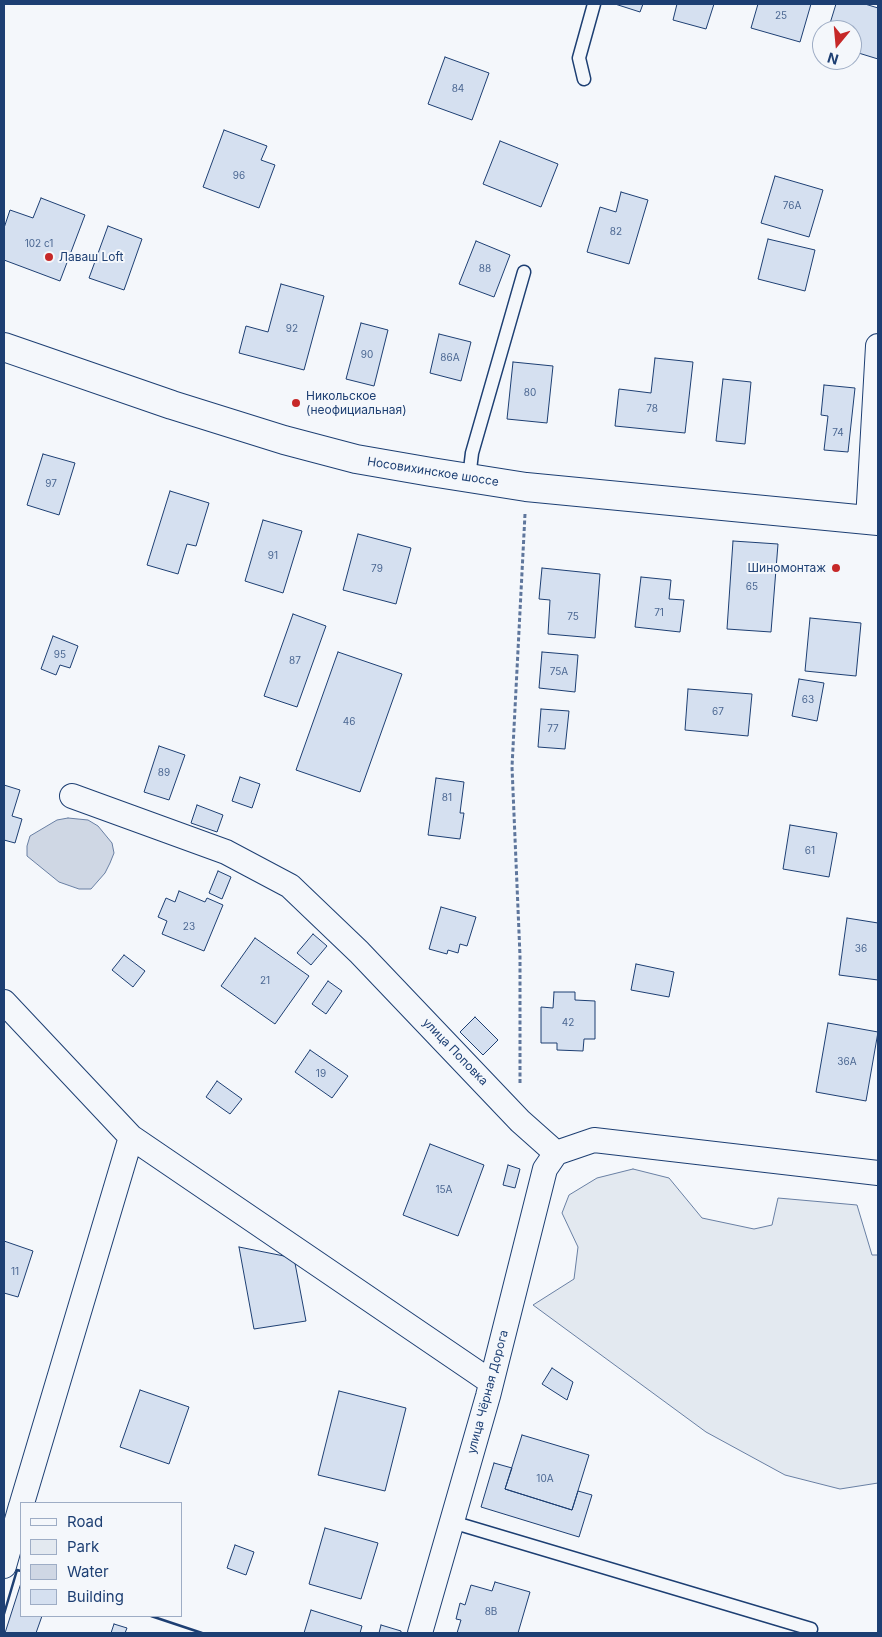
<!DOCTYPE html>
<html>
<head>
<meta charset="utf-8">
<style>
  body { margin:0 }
  #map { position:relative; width:882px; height:1637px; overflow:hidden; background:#f4f7fb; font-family:Inter,sans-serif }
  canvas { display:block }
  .frame { position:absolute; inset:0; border:5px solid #1d3f73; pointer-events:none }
  .legend { position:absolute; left:20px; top:1502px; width:162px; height:115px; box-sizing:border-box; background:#f4f7fb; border:1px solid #9eadc5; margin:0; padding:6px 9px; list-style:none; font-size:15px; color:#1d3f73 }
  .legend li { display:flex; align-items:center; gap:10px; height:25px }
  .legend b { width:25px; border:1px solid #9eadc5 }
  .north { position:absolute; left:812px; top:20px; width:50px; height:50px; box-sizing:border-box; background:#f4f7fb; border:1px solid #9eadc5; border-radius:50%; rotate:197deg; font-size:14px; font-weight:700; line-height:20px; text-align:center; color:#1d3f73 }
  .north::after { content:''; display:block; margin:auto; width:18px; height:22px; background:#c62828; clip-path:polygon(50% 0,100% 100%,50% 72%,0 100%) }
</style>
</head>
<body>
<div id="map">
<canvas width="882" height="1637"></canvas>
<div class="frame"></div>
<ul class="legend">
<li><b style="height:6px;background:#f4f7fb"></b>Road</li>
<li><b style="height:14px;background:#e3e9f0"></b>Park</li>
<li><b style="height:14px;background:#cfd7e4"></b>Water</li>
<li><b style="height:14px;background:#d5e0f0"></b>Building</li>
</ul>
<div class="north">N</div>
</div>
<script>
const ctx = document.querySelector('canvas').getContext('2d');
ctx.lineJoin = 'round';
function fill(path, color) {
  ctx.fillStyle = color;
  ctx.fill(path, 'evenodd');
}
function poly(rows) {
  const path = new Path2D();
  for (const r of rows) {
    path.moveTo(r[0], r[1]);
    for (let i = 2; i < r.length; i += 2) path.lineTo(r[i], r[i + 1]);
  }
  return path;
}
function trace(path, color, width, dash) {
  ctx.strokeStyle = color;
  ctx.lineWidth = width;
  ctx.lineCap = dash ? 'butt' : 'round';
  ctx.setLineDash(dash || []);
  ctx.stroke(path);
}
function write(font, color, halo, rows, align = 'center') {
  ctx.font = font + ' Inter,sans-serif';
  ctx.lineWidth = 4;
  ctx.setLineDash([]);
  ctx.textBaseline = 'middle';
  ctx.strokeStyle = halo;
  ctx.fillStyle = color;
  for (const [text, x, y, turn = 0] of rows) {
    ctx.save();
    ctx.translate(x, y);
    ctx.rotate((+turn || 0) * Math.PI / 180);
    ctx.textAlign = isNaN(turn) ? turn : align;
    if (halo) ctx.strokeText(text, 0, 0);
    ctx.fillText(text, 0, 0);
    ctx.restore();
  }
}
const green = poly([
  [633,1169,669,1178,702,1218,754,1229,772,1225,778,1198,857,1205,872,1255,878,1255,878,1483,840,1489,785,1475,706,1432,533,1305,574,1279,578,1247,562,1213,569,1195,597,1178,633,1169]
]);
fill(green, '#e3e9f0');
trace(green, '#687fa3', 1);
const water = poly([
  [68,818,88,820,98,826,112,843,114,853,110,863,105,873,91,889,79,889,59,882,27,856,27,846,30,836,57,820,68,818]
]);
fill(water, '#cfd7e4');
trace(water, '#687fa3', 1);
const building = poly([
  [615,4,643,4,640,12,615,4],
  [677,4,714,4,706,29,673,20,677,4],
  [758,4,811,4,800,42,751,28,758,4],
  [836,4,865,4,878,8,878,59,852,51,852,30,828,30,836,4],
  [445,57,489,73,472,120,428,104,445,57],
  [224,130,267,146,261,160,275,165,259,208,203,187,224,130],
  [500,141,558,164,541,207,483,184,500,141],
  [775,176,823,190,809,237,761,223,775,176],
  [621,192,648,200,629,264,587,252,600,207,616,212,621,192],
  [41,198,85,215,60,281,4,260,4,228,10,210,33,218,41,198],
  [108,226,142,239,124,290,89,278,108,226],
  [768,239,815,250,805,291,758,279,768,239],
  [476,241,510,255,494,297,459,284,476,241],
  [281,284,324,296,304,370,239,353,246,326,268,332,281,284],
  [361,323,388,330,374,386,346,379,361,323],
  [439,334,471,342,461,381,430,373,439,334],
  [655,358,693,362,685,433,615,426,619,389,651,393,655,358],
  [513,362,553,366,547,423,507,419,513,362],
  [723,379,751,382,745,444,716,441,723,379],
  [824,385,855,388,848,452,824,450,828,416,821,415,824,385],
  [43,454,75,463,59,515,27,505,43,454],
  [170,491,209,503,196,546,187,544,178,574,147,565,170,491],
  [263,520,302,531,283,593,245,581,263,520],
  [358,534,411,548,396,604,343,590,358,534],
  [733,541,778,544,771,632,727,629,733,541],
  [542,568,600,574,595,638,548,634,550,600,539,599,542,568],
  [641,577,671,580,669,599,684,600,680,632,635,627,641,577],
  [293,614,326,626,297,707,264,696,293,614],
  [810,618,861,623,856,676,805,671,810,618],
  [53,636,78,646,70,668,60,665,56,675,41,669,53,636],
  [338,652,402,674,360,792,296,770,338,652],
  [542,652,578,655,575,692,539,688,542,652],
  [799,679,824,683,817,721,792,716,799,679],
  [688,689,752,694,748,736,685,730,688,689],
  [541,709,569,711,565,749,538,747,541,709],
  [159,746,185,755,169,800,144,792,159,746],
  [240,777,260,784,252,808,232,801,240,777],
  [436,778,464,782,460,813,464,813,460,839,428,835,436,778],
  [4,785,20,790,12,816,22,819,15,843,4,840,4,785],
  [197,805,223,815,217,832,191,823,197,805],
  [790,825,837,833,829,877,783,869,790,825],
  [218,871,231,877,222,899,209,893,218,871],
  [179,891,205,902,207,898,223,905,204,951,162,934,167,921,158,917,166,898,175,902,179,891],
  [441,907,476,917,467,946,460,944,458,953,448,950,447,954,429,949,441,907],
  [847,918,878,923,878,980,839,975,847,918],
  [313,934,327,946,311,965,297,953,313,934],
  [255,938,309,976,275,1024,221,986,255,938],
  [124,955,145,971,133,987,112,970,124,955],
  [636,964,674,972,669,997,631,990,636,964],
  [328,981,342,991,326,1014,312,1004,328,981],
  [554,992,575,992,575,1000,595,1001,595,1039,584,1039,583,1051,557,1050,557,1043,541,1043,541,1007,553,1008,554,992],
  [475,1017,498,1040,483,1055,460,1032,475,1017],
  [828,1023,878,1032,866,1101,816,1092,828,1023],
  [310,1050,348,1076,332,1098,295,1072,310,1050],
  [217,1081,242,1099,230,1114,206,1097,217,1081],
  [430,1144,484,1165,458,1236,403,1215,430,1144],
  [508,1165,520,1169,515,1188,503,1185,508,1165],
  [4,1241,33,1251,18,1297,4,1293,4,1241],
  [239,1247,294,1258,306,1321,254,1329,239,1247],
  [552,1368,573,1382,567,1400,542,1384,552,1368],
  [140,1390,189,1407,169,1464,120,1447,140,1390],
  [339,1391,406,1408,385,1491,318,1475,339,1391],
  [522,1435,589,1455,572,1510,505,1489,522,1435],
  [494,1463,512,1468,505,1489,572,1510,578,1491,592,1495,579,1537,481,1507,494,1463],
  [325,1528,378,1543,361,1599,309,1584,325,1528],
  [235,1545,254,1552,246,1575,227,1568,235,1545],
  [495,1582,530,1592,518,1633,457,1633,461,1620,456,1619,460,1603,465,1605,471,1585,492,1591,495,1582],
  [21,1583,21,1616,42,1616,36,1633,5,1633,21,1583],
  [311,1610,362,1626,360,1633,304,1633,311,1610],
  [114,1624,127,1628,125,1633,111,1633,114,1624],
  [381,1625,401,1631,401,1633,379,1633,381,1625]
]);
fill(building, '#d5e0f0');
trace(building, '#1d3f73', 1);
const lane = poly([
  [584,79,579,58,594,4],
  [469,478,472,453,524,272],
  [452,1522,811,1629]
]);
const street = poly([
  [868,520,878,346],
  [72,796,226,852,290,886,359,952,520,1121,556,1153],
  [4,1002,131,1137,491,1382],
  [556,1153,594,1140,878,1173],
  [22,1503,131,1137],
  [4,1566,21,1506],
  [420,1633,488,1396,545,1169,556,1153]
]);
const secondary = poly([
  [4,347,172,405,284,440,356,459,431,472,526,487,878,521]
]);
trace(lane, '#1d3f73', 15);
trace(street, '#1d3f73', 26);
trace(secondary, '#1d3f73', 30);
trace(poly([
  [520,1083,520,956,512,767,525,514]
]), '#5e769c', 3, [4, 2.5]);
trace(lane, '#f4f7fb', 12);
trace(street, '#f4f7fb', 24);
trace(secondary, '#f4f7fb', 28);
trace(poly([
  [4,1614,17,1570,21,1571],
  [151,1616,202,1633]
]), '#1d3f73', 2.5);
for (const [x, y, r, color] of [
  [49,257,5,"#c62828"],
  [296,403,5,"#c62828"],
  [836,568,5,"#c62828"]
]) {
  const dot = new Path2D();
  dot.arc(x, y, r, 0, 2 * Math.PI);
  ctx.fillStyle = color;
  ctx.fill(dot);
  trace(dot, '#f4f7fb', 2);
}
write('10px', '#4b6792', null, [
  ["25",781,16],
  ["84",458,89],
  ["96",239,176],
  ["76А",792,206],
  ["82",616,232],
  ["102 с1",39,244],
  ["88",485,269],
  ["92",292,329],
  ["90",367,355],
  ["86А",450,358],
  ["80",530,393],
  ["78",652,409],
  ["74",838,433],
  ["97",51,484],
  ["91",273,556],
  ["79",377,569],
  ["65",752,587],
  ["71",659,613],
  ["75",573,617],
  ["95",60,655],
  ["87",295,661],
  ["75А",559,672],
  ["63",808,700],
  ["67",718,712],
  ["46",349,722],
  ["77",553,729],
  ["89",164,773],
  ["81",447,798],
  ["61",810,851],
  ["23",189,927],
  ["36",861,949],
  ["21",265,981],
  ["42",568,1023],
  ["36А",847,1062],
  ["19",321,1074],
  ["15А",444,1190],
  ["11",15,1272],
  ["10А",545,1479],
  ["8В",491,1612]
]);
write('12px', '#1d3f73', '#f4f7fb', [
  ["Лаваш Loft",59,257],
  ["Никольское",306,396],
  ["(неофициальная)",306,410],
  ["Шиномонтаж",826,568,"right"]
], 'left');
write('12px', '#1d3f73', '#f4f7fb', [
  ["Носовихинское шоссе",433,472,9],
  ["улица Поповка",455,1052,46],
  ["улица Чёрная Дорога",488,1392,-75]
]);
</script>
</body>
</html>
